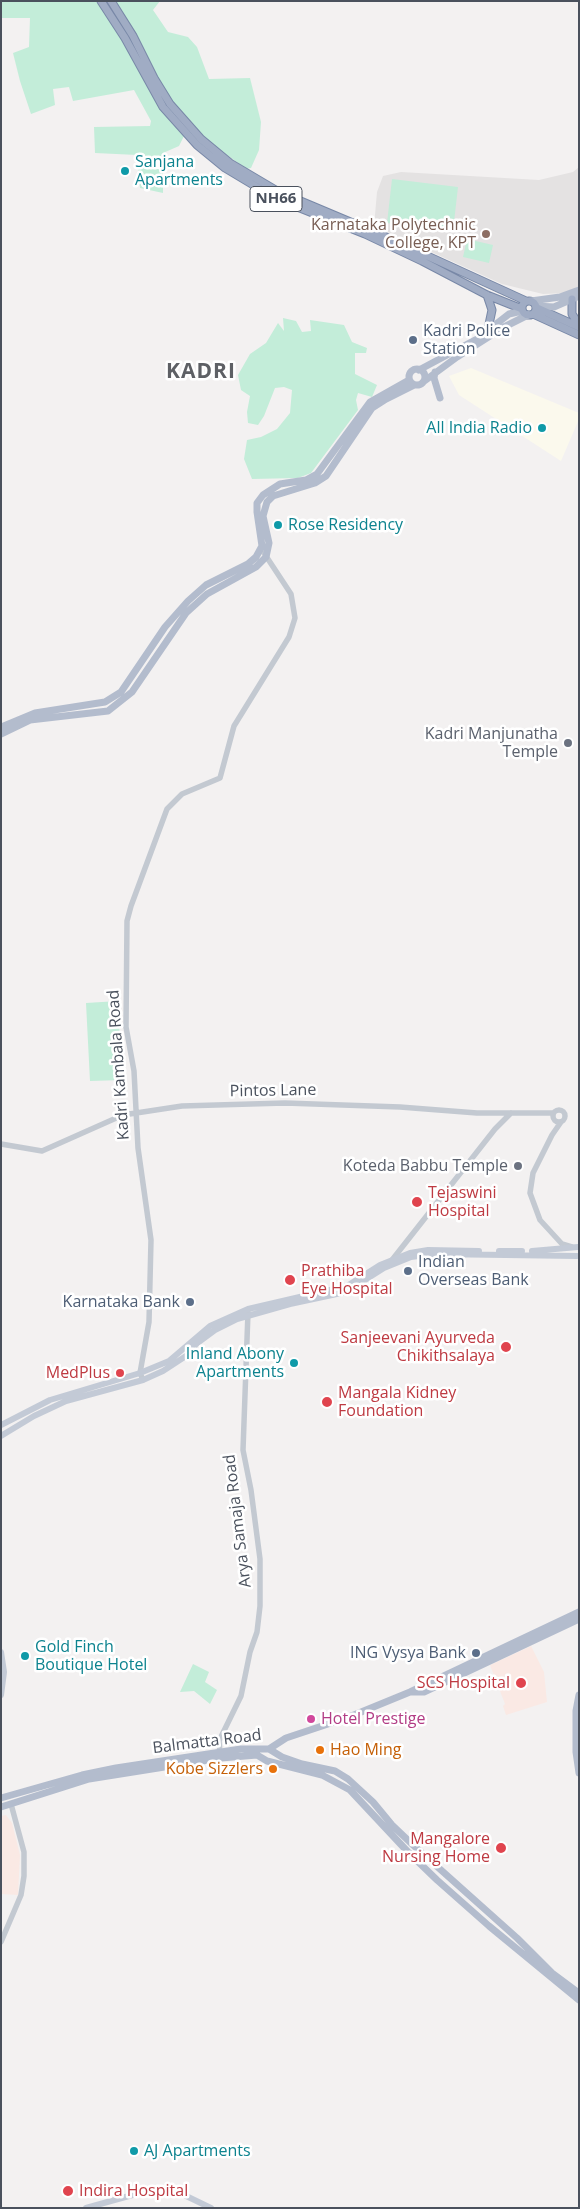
<!DOCTYPE html>
<html>
<head>
<meta charset="utf-8">
<style>
  body { margin:0 }
  #map { position:relative; width:580px; height:2209px; overflow:hidden; background:#f3f1f1; font-family:"Open Sans",sans-serif }
  canvas { display:block }
  .frame { position:absolute; inset:0; border:2px solid #4a515d; pointer-events:none }
</style>
</head>
<body>
<div id="map">
<canvas width="580" height="2209"></canvas>
<div class="frame"></div>
</div>
<script>
const ctx = document.querySelector('canvas').getContext('2d');
ctx.lineJoin = 'round';
function fill(path, color) {
  ctx.fillStyle = color;
  ctx.fill(path, 'evenodd');
}
function poly(rows) {
  const path = new Path2D();
  for (const r of rows) {
    if (r.length === 3) {
      path.moveTo(r[0] + r[2], r[1]);
      path.arc(r[0], r[1], r[2], 0, 2 * Math.PI);
      continue;
    }
    path.moveTo(r[0], r[1]);
    for (let i = 2; i < r.length; i += 2) path.lineTo(r[i], r[i + 1]);
  }
  return path;
}
function trace(path, color, width, dash) {
  ctx.strokeStyle = color;
  ctx.lineWidth = width;
  ctx.lineCap = dash ? 'butt' : 'round';
  ctx.setLineDash(dash || []);
  ctx.stroke(path);
}
function write(font, color, halo, rows, align = 'center') {
  ctx.font = font + ' "Open Sans",sans-serif';
  ctx.lineWidth = 5;
  ctx.setLineDash([]);
  ctx.textBaseline = 'middle';
  ctx.strokeStyle = halo;
  ctx.fillStyle = color;
  for (const [text, x, y, turn = 0] of rows) {
    ctx.save();
    ctx.translate(x, y);
    ctx.rotate((+turn || 0) * Math.PI / 180);
    ctx.textAlign = isNaN(turn) ? turn : align;
    if (halo) ctx.strokeText(text, 0, 0);
    ctx.fillText(text, 0, 0);
    ctx.restore();
  }
}
fill(poly([
  [471,368,579,413,579,419,561,461,459,395,449,376]
]), '#fbf9ed');
fill(poly([
  [579,167,579,286,567,293,543,294,502,284,374,226,377,192,383,176,401,172,539,180,573,172]
]), '#e4e2e2');
fill(poly([
  [531,1646,544,1672,547,1702,506,1715,503,1706,505,1704,490,1665],
  [6,1815,12,1823,20,1855,18,1895,1,1894,1,1816]
]), '#fae9e4');
fill(poly([
  [1,1,101,1,184,136,179,146,163,153,163,193,140,188,137,155,95,153,94,127,150,126,151,121,134,90,73,101,69,87,53,89,55,105,31,114,20,81,13,53,29,47,30,18,1,18],
  [105,1,160,1,153,10,168,32,188,37,197,47,209,79,250,78,261,122,259,150,251,168,246,169,191,128,152,73],
  [392,179,458,187,453,231,387,223],
  [467,239,493,245,489,263,463,257],
  [283,318,296,321,302,332,311,331,310,320,344,325,352,342,367,348,366,353,355,353,355,374,377,385,372,397,358,393,356,400,358,410,311,473,298,478,252,479,244,459,247,440,261,437,277,429,290,413,292,390,284,387,275,388,264,416,258,425,248,423,247,412,250,396,241,390,238,375,250,354,266,343,278,323,284,331],
  [118,1001,122,1080,90,1081,86,1003],
  [193,1664,209,1672,205,1682,217,1690,210,1704,194,1691,180,1692]
]), '#c3edd9');
const trunk = poly([
  [101,1,125,38,163,107,197,145,225,168,275,198,365,234,422,261,487,295,522,309],
  [111,1,133,36,154,78,170,104,201,139,230,163,279,192,386,237,526,301],
  [487,295,492,310,488,329],
  [572,299,572,314,579,325],
  [529,308,7],
  [537,308,579,327],
  [533,314,579,335]
]);
trace(trunk, '#7888a7', 9);
trace(poly([
  [559,1116,6],
  [561,1122,552,1135,533,1173,530,1193,540,1220,562,1244,572,1247],
  [1,1144,42,1151,123,1115,182,1106,285,1103,400,1107,477,1113,553,1113],
  [392,1260,495,1129,511,1113],
  [143,1380,140,1373,149,1322,151,1240,138,1148,134,1071,126,1027,127,921,131,906,167,809,182,794,220,778,234,726,289,637,295,618,291,594,264,553],
  [220,1753,219,1741,241,1696,250,1652,257,1632,260,1606,260,1559,251,1490,243,1450,248,1312],
  [1,1942,21,1895,24,1876,24,1852,11,1804]
]), '#c3c9d1', 5.5);
trace(poly([
  [499,1251,522,1251],
  [532,1251,578,1247],
  [1,1425,50,1400,140,1373,169,1361,210,1326,248,1309,347,1286,380,1265,410,1253,428,1250,479,1251],
  [1,1436,34,1416,66,1401,143,1380,163,1371,189,1354,196,1344,215,1330,237,1319,290,1304,346,1292,384,1268,411,1257,434,1254,577,1256],
  [1,1652,4,1672,1,1695],
  [86,2208,147,2191,159,2190,182,2194,211,2208]
]), '#c3cad6', 6);
trace(poly([
  [531,301,560,297,579,290],
  [536,306,554,307,579,296],
  [417,377,8],
  [419,370,477,339,509,314,522,311],
  [435,372,434,378,440,398],
  [423,382,457,357,504,327,528,315],
  [1,727,35,713,105,702,121,692,165,627,188,601,206,585,248,564,256,557,262,546,257,512,257,503,263,495,280,484,306,480,317,474,370,402,409,380],
  [1,734,30,720,108,711,132,692,186,613,207,594,256,567,266,557,269,543,263,516,267,502,273,496,315,483,326,476,372,408,386,399,414,385],
  [411,1692,424,1692,579,1619],
  [579,1695,576,1711,576,1752,579,1773],
  [269,1749,282,1757,302,1764,335,1771,348,1779,373,1802,392,1825,413,1845,517,1938,552,1973,579,1993],
  [1,1798,82,1775,116,1768,241,1749,269,1749,286,1738,349,1717,410,1692,579,1612],
  [1,1807,89,1779,221,1758,257,1755,267,1761,322,1775,350,1790,408,1852,437,1880,489,1926,579,2000]
]), '#b3bccd', 7);
trace(trunk, '#a0acc4', 7);
for (const [x, y, r, color] of [
  [125,171,5,"#0f9aa8"],
  [486,234,5,"#8d6e63"],
  [413,340,5,"#5c6f8a"],
  [542,428,5,"#0f9aa8"],
  [278,525,5,"#0f9aa8"],
  [568,743,5,"#6b7280"],
  [518,1166,5,"#6b7280"],
  [417,1202,6,"#e0444e"],
  [408,1271,5,"#5c6f8a"],
  [290,1280,6,"#e0444e"],
  [190,1302,5,"#5c6f8a"],
  [506,1347,6,"#e0444e"],
  [294,1363,5,"#0f9aa8"],
  [120,1373,5,"#e0444e"],
  [327,1402,6,"#e0444e"],
  [476,1653,5,"#5c6f8a"],
  [25,1656,5,"#0f9aa8"],
  [521,1683,6,"#e0444e"],
  [311,1719,5,"#d1479c"],
  [320,1750,5,"#e8710a"],
  [273,1769,5,"#e8710a"],
  [501,1848,6,"#e0444e"],
  [134,2151,5,"#0f9aa8"],
  [68,2191,6,"#e0444e"]
]) {
  const dot = new Path2D();
  dot.arc(x, y, r, 0, 2 * Math.PI);
  ctx.fillStyle = color;
  ctx.fill(dot);
  trace(dot, '#fff', 2);
}
for (const [x, y, w] of [
  [276,199,52]
]) {
  const box = new Path2D();
  box.roundRect(x - w / 2, y - 12.5, w, 25, 4);
  ctx.fillStyle = '#fff';
  ctx.fill(box);
  trace(box, '#4a515d', 1);
}
write('bold 15px', '#4a515d', null, [
  ["NH66",276,199]
]);
write('16px', '#0d838f', '#fff', [
  ["Sanjana",135,162],
  ["Apartments",135,180],
  ["All India Radio",532,428,"right"],
  ["Rose Residency",288,525],
  ["Inland Abony",284,1354,"right"],
  ["Apartments",284,1372,"right"],
  ["Gold Finch",35,1647],
  ["Boutique Hotel",35,1665],
  ["AJ Apartments",144,2151]
], 'left');
write('16px', '#785e54', '#fff', [
  ["Karnataka Polytechnic",476,225],
  ["College, KPT",476,243]
], 'right');
write('16px', '#4e5e75', '#fff', [
  ["Kadri Police",423,331],
  ["Station",423,349],
  ["Indian",418,1262],
  ["Overseas Bank",418,1280],
  ["Karnataka Bank",180,1302,"right"],
  ["ING Vysya Bank",466,1653,"right"]
], 'left');
write('16px', '#5b616d', '#fff', [
  ["Kadri Manjunatha",558,734],
  ["Temple",558,752],
  ["Koteda Babbu Temple",508,1166]
], 'right');
write('16px', '#4a515d', '#fff', [
  ["Kadri Kambala Road",119,1065,-94],
  ["Pintos Lane",273,1091,-1],
  ["Arya Samaja Road",238,1521,-97],
  ["Balmatta Road",207,1742,-7]
]);
write('16px', '#be3a42', '#fff', [
  ["Tejaswini",428,1193],
  ["Hospital",428,1211],
  ["Prathiba",301,1271],
  ["Eye Hospital",301,1289],
  ["Sanjeevani Ayurveda",495,1338,"right"],
  ["Chikithsalaya",495,1356,"right"],
  ["MedPlus",110,1373,"right"],
  ["Mangala Kidney",338,1393],
  ["Foundation",338,1411],
  ["SCS Hospital",510,1683,"right"],
  ["Mangalore",490,1839,"right"],
  ["Nursing Home",490,1857,"right"],
  ["Indira Hospital",79,2191]
], 'left');
write('16px', '#b23c85', '#fff', [
  ["Hotel Prestige",321,1719]
], 'left');
write('16px', '#c56008', '#fff', [
  ["Hao Ming",330,1750],
  ["Kobe Sizzlers",263,1769,"right"]
], 'left');
ctx.letterSpacing = '1px';
write('bold 21px', '#5e6065', '#fff', [
  ["KADRI",201,372]
]);
ctx.letterSpacing = '0px';
</script>
</body>
</html>
